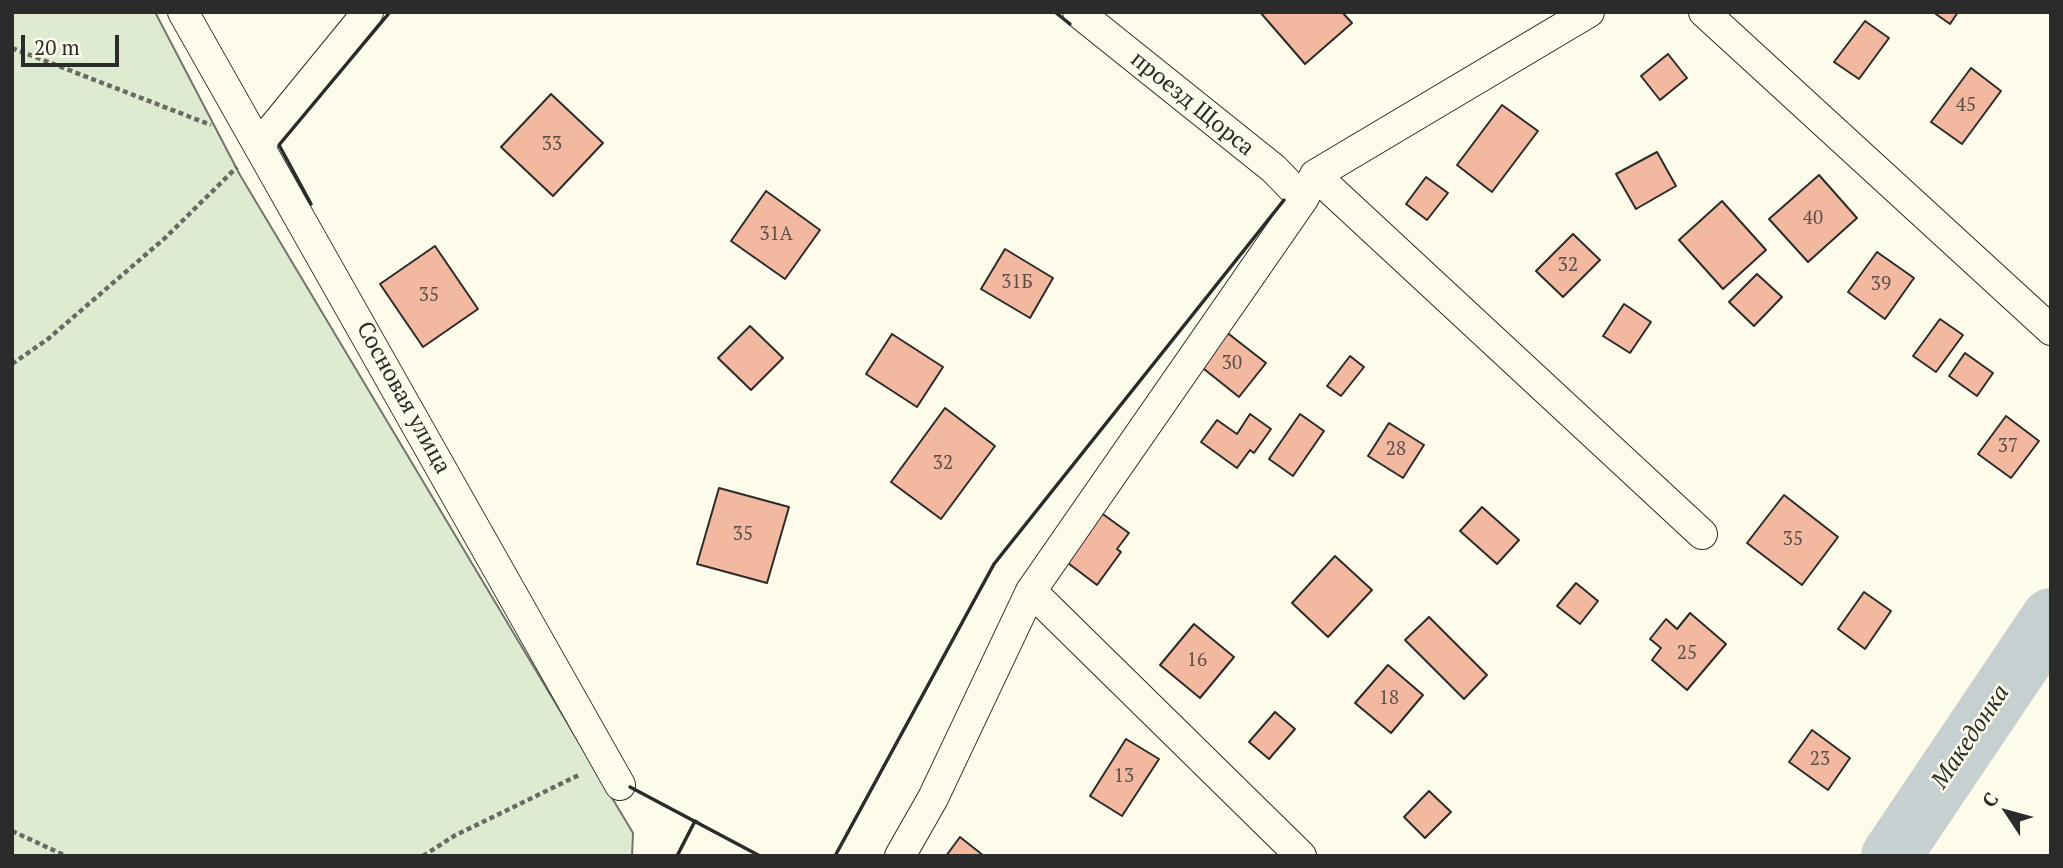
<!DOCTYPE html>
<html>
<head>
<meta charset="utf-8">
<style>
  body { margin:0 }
  #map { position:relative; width:2063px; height:868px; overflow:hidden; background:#fdfbea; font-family:"PT Serif",serif }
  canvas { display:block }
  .frame { position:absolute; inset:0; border:14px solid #2b2b2b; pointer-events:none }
  .north { position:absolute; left:1972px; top:777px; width:70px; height:70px; -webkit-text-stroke:5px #fdfbea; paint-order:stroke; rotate:306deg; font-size:19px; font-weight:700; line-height:28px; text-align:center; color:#2b2b2b }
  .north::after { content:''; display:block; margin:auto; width:24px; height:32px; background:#2b2b2b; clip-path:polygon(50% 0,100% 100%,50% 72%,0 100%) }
  .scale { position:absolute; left:21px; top:35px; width:98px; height:32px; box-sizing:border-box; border:4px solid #2b2b2b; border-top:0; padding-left:9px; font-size:21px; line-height:24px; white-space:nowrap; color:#2b2b2b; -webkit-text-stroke:5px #fdfbea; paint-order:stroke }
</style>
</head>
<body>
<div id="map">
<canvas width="2063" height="868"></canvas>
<div class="frame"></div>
<div class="north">С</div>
<div class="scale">20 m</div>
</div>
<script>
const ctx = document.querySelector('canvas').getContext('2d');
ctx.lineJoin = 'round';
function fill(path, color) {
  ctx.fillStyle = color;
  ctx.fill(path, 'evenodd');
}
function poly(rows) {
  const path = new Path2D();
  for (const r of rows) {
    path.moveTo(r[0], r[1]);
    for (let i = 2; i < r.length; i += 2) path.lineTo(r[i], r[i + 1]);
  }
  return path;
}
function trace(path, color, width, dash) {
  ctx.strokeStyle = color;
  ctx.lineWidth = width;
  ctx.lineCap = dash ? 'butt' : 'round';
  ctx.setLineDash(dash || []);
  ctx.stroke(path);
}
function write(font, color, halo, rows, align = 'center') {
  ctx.font = font + ' "PT Serif",serif';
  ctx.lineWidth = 5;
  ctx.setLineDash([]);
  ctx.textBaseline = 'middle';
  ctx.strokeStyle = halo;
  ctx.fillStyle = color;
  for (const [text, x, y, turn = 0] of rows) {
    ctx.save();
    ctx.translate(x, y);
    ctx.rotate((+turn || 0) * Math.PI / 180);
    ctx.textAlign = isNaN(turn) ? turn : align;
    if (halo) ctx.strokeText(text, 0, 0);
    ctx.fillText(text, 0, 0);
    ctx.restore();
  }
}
const green = poly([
  [12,12,155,12,240,175,633,833,632,856,12,856,12,12]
]);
fill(green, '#deebd1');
trace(green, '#74746e', 2);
trace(poly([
  [1891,856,2051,618]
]), '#c7d0d0', 60);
const building = poly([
  [1260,12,1342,12,1352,23,1305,64,1260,12],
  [1933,12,1958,12,1950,24,1933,12],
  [1865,21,1889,38,1859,79,1834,62,1865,21],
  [1668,54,1687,78,1660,100,1641,76,1668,54],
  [1971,68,2001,91,1962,144,1931,122,1971,68],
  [551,94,603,143,553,196,501,147,551,94],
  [1502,105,1538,131,1492,192,1457,165,1502,105],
  [1657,152,1676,186,1636,209,1616,174,1657,152],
  [1819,175,1857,218,1808,262,1769,219,1819,175],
  [1426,177,1448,193,1427,220,1406,204,1426,177],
  [766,191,820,230,785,279,731,241,766,191],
  [1722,201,1766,250,1723,289,1679,240,1722,201],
  [1573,234,1600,260,1563,297,1536,271,1573,234],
  [435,246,478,309,423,347,380,284,435,246],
  [1005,249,1053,278,1030,318,981,289,1005,249],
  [1877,252,1914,278,1885,319,1848,292,1877,252],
  [1757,274,1782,297,1754,326,1729,302,1757,274],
  [1624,304,1651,322,1630,353,1603,336,1624,304],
  [1940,319,1963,335,1936,372,1913,356,1940,319],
  [750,326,783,358,751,390,718,358,750,326],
  [1225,331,1266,363,1239,397,1199,365,1225,331],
  [892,334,943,367,917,407,866,374,892,334],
  [1965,353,1993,373,1977,396,1949,376,1965,353],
  [1350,356,1364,367,1341,396,1327,386,1350,356],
  [945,408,995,446,941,519,891,482,945,408],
  [1250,414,1271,429,1254,453,1250,450,1237,468,1201,442,1217,420,1237,434,1250,414],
  [1300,414,1324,431,1293,476,1269,459,1300,414],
  [2006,416,2039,441,2011,478,1978,454,2006,416],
  [1389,423,1424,445,1403,478,1368,456,1389,423],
  [719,488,789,507,767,583,697,564,719,488],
  [1784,495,1838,537,1802,585,1747,543,1784,495],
  [1482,507,1519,540,1497,564,1460,531,1482,507],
  [1100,512,1129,533,1117,549,1121,552,1097,585,1064,560,1100,512],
  [1335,556,1372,590,1328,637,1292,603,1335,556],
  [1576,583,1598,601,1580,624,1557,606,1576,583],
  [1864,592,1891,611,1865,649,1838,629,1864,592],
  [1690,613,1726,644,1687,690,1652,660,1661,648,1650,639,1666,619,1677,629,1690,613],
  [1429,617,1487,675,1464,699,1405,640,1429,617],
  [1194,624,1234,657,1200,698,1160,665,1194,624],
  [1388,665,1423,695,1391,733,1355,703,1388,665],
  [1275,712,1295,729,1269,759,1249,742,1275,712],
  [1812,730,1850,758,1828,790,1789,762,1812,730],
  [1126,739,1159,759,1122,816,1090,796,1126,739],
  [1429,791,1451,812,1425,838,1404,817,1429,791],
  [960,837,984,856,946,856,960,837]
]);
fill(building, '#f2b8a0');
trace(building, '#2b2b2b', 2);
const street = poly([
  [183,12,620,785],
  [1078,12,1274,169,1303,199],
  [1704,12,2051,330],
  [260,144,368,12],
  [1315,175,1702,534],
  [1031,591,1301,856],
  [900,856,933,798,1031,591,1303,199,1315,175,1589,12]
]);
trace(street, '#2b2b2b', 32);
trace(poly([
  [12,48,211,125],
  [12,364,48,339,165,238,237,167],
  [12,831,66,856],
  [423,856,454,836,581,774]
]), '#6a6964', 4.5, [5, 3.5]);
trace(street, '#fdfbea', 30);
trace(poly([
  [1055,12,1070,24],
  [311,204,279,145,390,12],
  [630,787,760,856],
  [677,856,695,821,698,823],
  [835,856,994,564,1284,200]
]), '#2b2b2b', 3.5);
write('19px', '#5d4e48', null, [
  ["45",1966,106],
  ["33",552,145],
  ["40",1813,219],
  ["31А",776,235],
  ["32",1568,266],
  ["31Б",1017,283],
  ["39",1881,285],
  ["35",429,296],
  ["30",1232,364],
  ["37",2008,447],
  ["28",1396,450],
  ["32",943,464],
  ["35",743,535],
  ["35",1793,540],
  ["25",1687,654],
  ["16",1197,661],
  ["18",1389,699],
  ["23",1820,760],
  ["13",1124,777]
]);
write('23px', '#2b2b2b', '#fdfbea', [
  ["проезд Щорса",1192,104,39],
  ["Сосновая улица",403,398,61]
]);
write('italic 24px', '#2b2b2b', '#fdfbea', [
  ["Македонка",1971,737,-56]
]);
</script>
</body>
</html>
